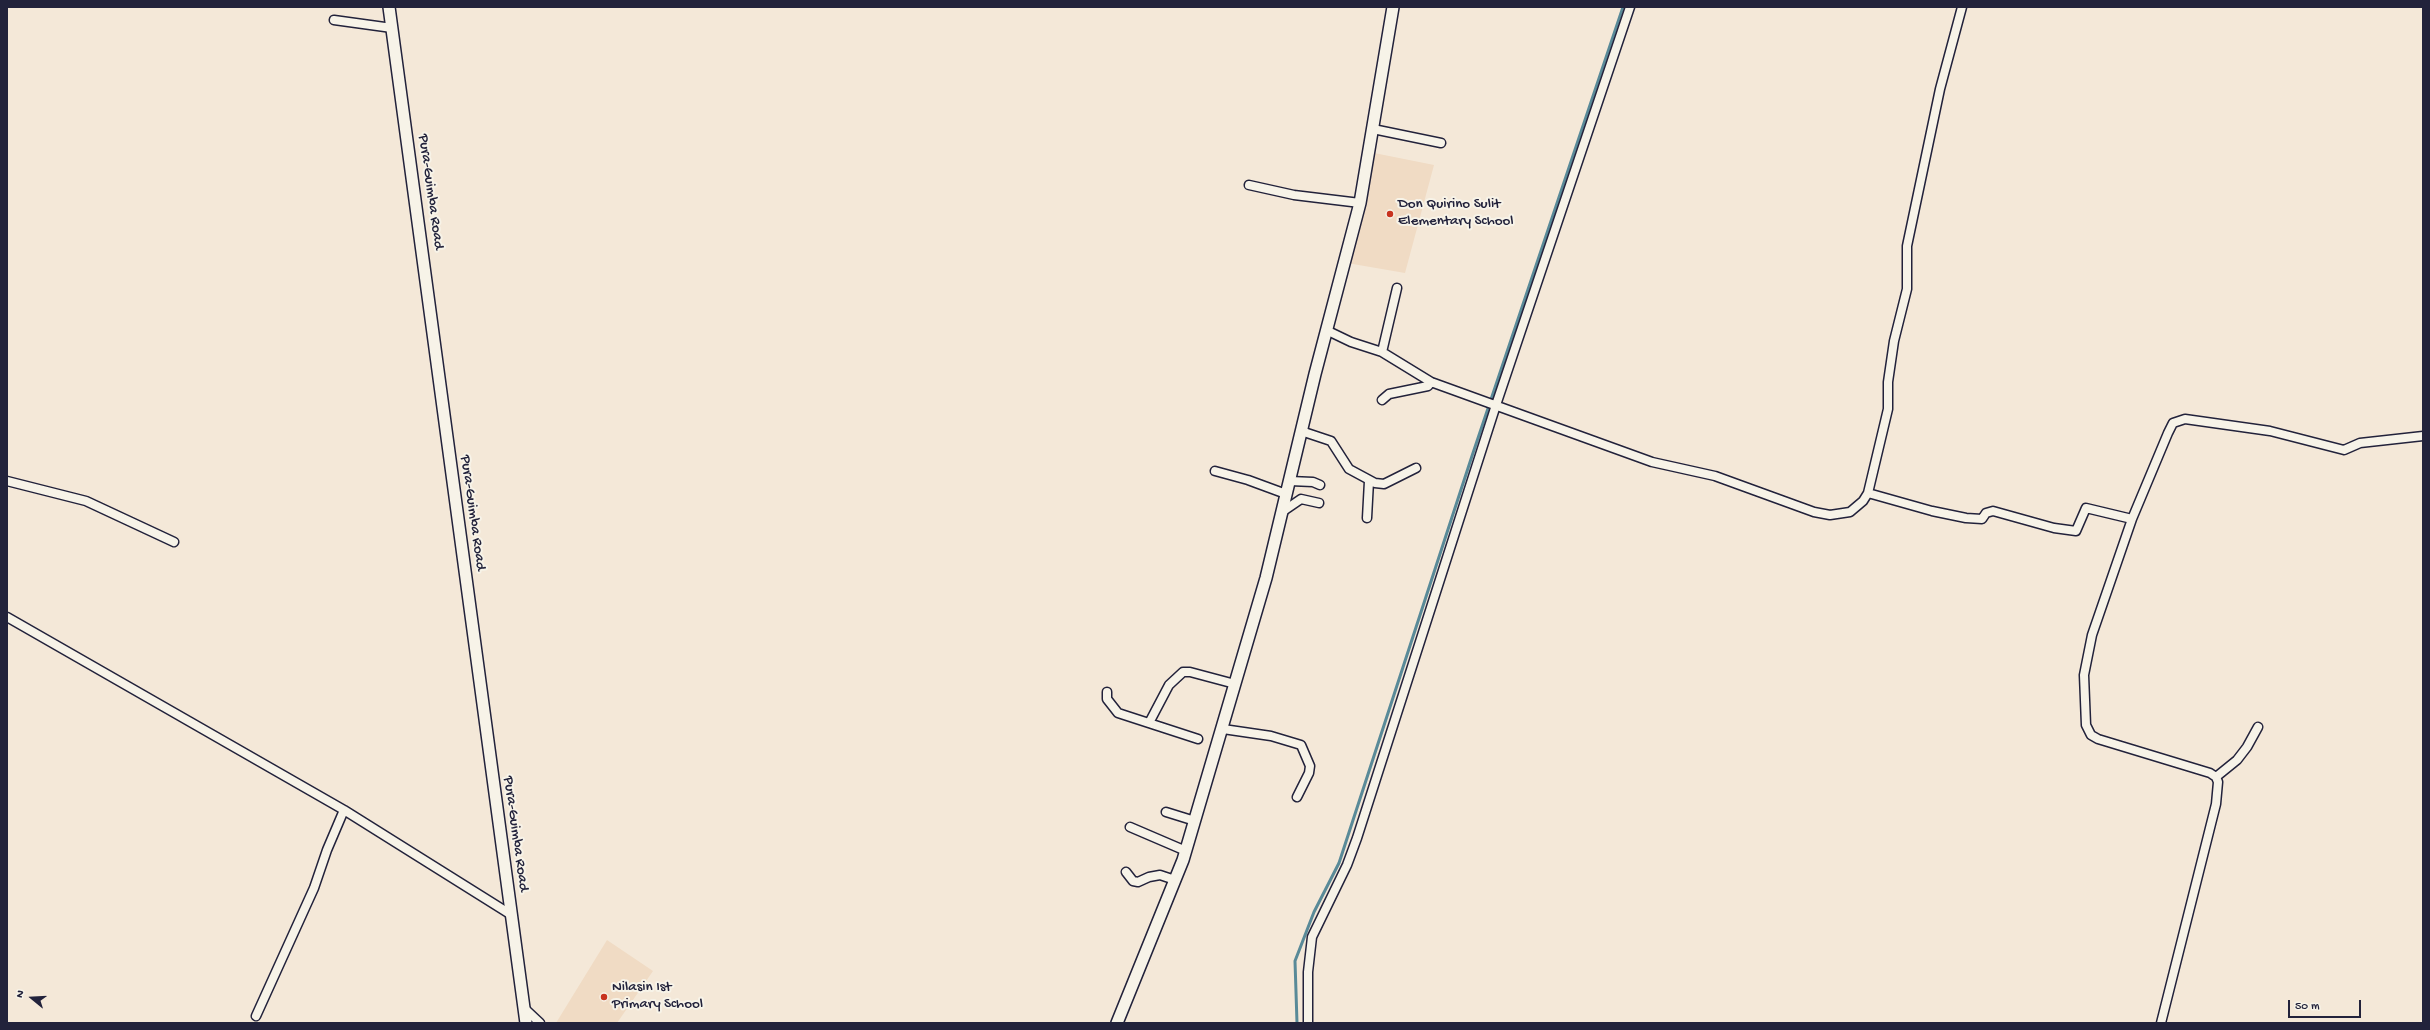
<!DOCTYPE html>
<html>
<head>
<meta charset="utf-8">
<style>
  body { margin:0 }
  #map { position:relative; width:2430px; height:1030px; overflow:hidden; background:#f4e8d8; font-family:"Gochi Hand",sans-serif }
  canvas { display:block }
  .frame { position:absolute; inset:0; border:8px solid #22223b; pointer-events:none }
  .north { position:absolute; left:12px; top:978px; width:40px; height:40px; -webkit-text-stroke:3px #f7f3e8; paint-order:stroke; rotate:288deg; font-size:11px; font-weight:700; line-height:16px; text-align:center; color:#22223b }
  .north::after { content:''; display:block; margin:auto; width:14px; height:18px; background:#22223b; clip-path:polygon(50% 0,100% 100%,50% 72%,0 100%) }
  .scale { position:absolute; left:2288px; top:1000px; width:73px; height:18px; box-sizing:border-box; border:2px solid #22223b; border-top:0; padding-left:5px; font-size:12px; line-height:14px; white-space:nowrap; color:#22223b; -webkit-text-stroke:3px #f7f3e8; paint-order:stroke }
</style>
</head>
<body>
<div id="map">
<canvas width="2430" height="1030"></canvas>
<div class="frame"></div>
<div class="north">N</div>
<div class="scale">50 m</div>
</div>
<script>
const ctx = document.querySelector('canvas').getContext('2d');
ctx.lineJoin = 'round';
function fill(path, color) {
  ctx.fillStyle = color;
  ctx.fill(path, 'evenodd');
}
function poly(rows) {
  const path = new Path2D();
  for (const r of rows) {
    path.moveTo(r[0], r[1]);
    for (let i = 2; i < r.length; i += 2) path.lineTo(r[i], r[i + 1]);
  }
  return path;
}
function trace(path, color, width, dash) {
  ctx.strokeStyle = color;
  ctx.lineWidth = width;
  ctx.lineCap = dash ? 'butt' : 'round';
  ctx.setLineDash(dash || []);
  ctx.stroke(path);
}
function write(font, color, halo, rows, align = 'center') {
  ctx.font = font + ' "Gochi Hand",sans-serif';
  ctx.lineWidth = 4;
  ctx.setLineDash([]);
  ctx.textBaseline = 'middle';
  ctx.strokeStyle = halo;
  ctx.fillStyle = color;
  for (const [text, x, y, turn = 0] of rows) {
    ctx.save();
    ctx.translate(x, y);
    ctx.rotate((+turn || 0) * Math.PI / 180);
    ctx.textAlign = isNaN(turn) ? turn : align;
    if (halo) ctx.strokeText(text, 0, 0);
    ctx.fillText(text, 0, 0);
    ctx.restore();
  }
}
fill(poly([
  [1374,153,1434,165,1405,273,1347,263],
  [607,940,653,971,617,1023,556,1023]
]), '#f0dbc4');
trace(poly([
  [1297,1023,1295,961,1314,912,1339,863,1472,456,1623,7]
]), '#598a98', 3);
const street = poly([
  [334,20,392,28],
  [1373,129,1441,143],
  [1249,185,1294,195,1360,203],
  [1326,330,1351,342,1382,352,1431,382,1652,462,1715,476,1814,512,1830,515,1850,512,1863,501,1868,493,1888,409,1888,382,1894,341,1907,289,1907,246,1940,89,1962,7],
  [1382,352,1397,288],
  [1382,400,1389,394,1428,386,1431,382],
  [1301,431,1331,441,1349,469,1375,483,1384,484,1416,468],
  [1215,471,1248,480,1286,494],
  [7,481,86,501,174,542],
  [1290,481,1313,482,1320,485],
  [1868,493,1932,511,1966,518,1982,519,1986,513,1993,511,2054,528,2076,531,2086,508,2132,519],
  [1282,512,1301,499,1319,503],
  [1367,518,1369,481],
  [7,617,344,810,510,914],
  [1107,692,1107,699,1118,713,1198,739],
  [1149,723,1169,685,1183,672,1190,672,1235,684],
  [1223,729,1271,736,1301,745,1310,766,1309,773,1297,797],
  [2216,777,2237,760,2247,747,2258,727],
  [1166,812,1195,821],
  [1130,827,1186,851],
  [1126,872,1133,881,1138,882,1149,877,1160,875,1175,880],
  [524,1008,540,1023],
  [256,1016,314,888,327,850,344,810],
  [1308,1023,1308,972,1312,937,1347,865,1357,838,1496,405,1630,7],
  [2161,1023,2216,804,2218,782,2216,777,2210,773,2098,739,2091,735,2086,725,2084,675,2092,635,2132,519,2168,433,2173,423,2185,419,2270,431,2344,450,2360,443,2423,436]
]);
const secondary = poly([
  [389,7,526,1023],
  [1117,1023,1183,860,1266,578,1315,374,1360,203,1393,7]
]);
trace(street, '#22223b', 11);
trace(secondary, '#22223b', 14);
trace(street, '#f7f3e8', 8);
trace(secondary, '#f7f3e8', 11);
for (const [x, y, r, color] of [
  [1390,214,4,"#c8321e"],
  [604,997,4,"#c8321e"]
]) {
  const dot = new Path2D();
  dot.arc(x, y, r, 0, 2 * Math.PI);
  ctx.fillStyle = color;
  ctx.fill(dot);
  trace(dot, '#f7f3e8', 1.5);
}
write('15px', '#22223b', '#f7f3e8', [
  ["Pura-Guimba Road",430,192,82],
  ["Pura-Guimba Road",472,513,82],
  ["Pura-Guimba Road",515,834,82]
]);
write('15px', '#22223b', '#f7f3e8', [
  ["Don Quirino Sulit",1398,205],
  ["Elementary School",1398,222],
  ["Nilasin Ist",612,988],
  ["Primary School",612,1005]
], 'left');
</script>
</body>
</html>
